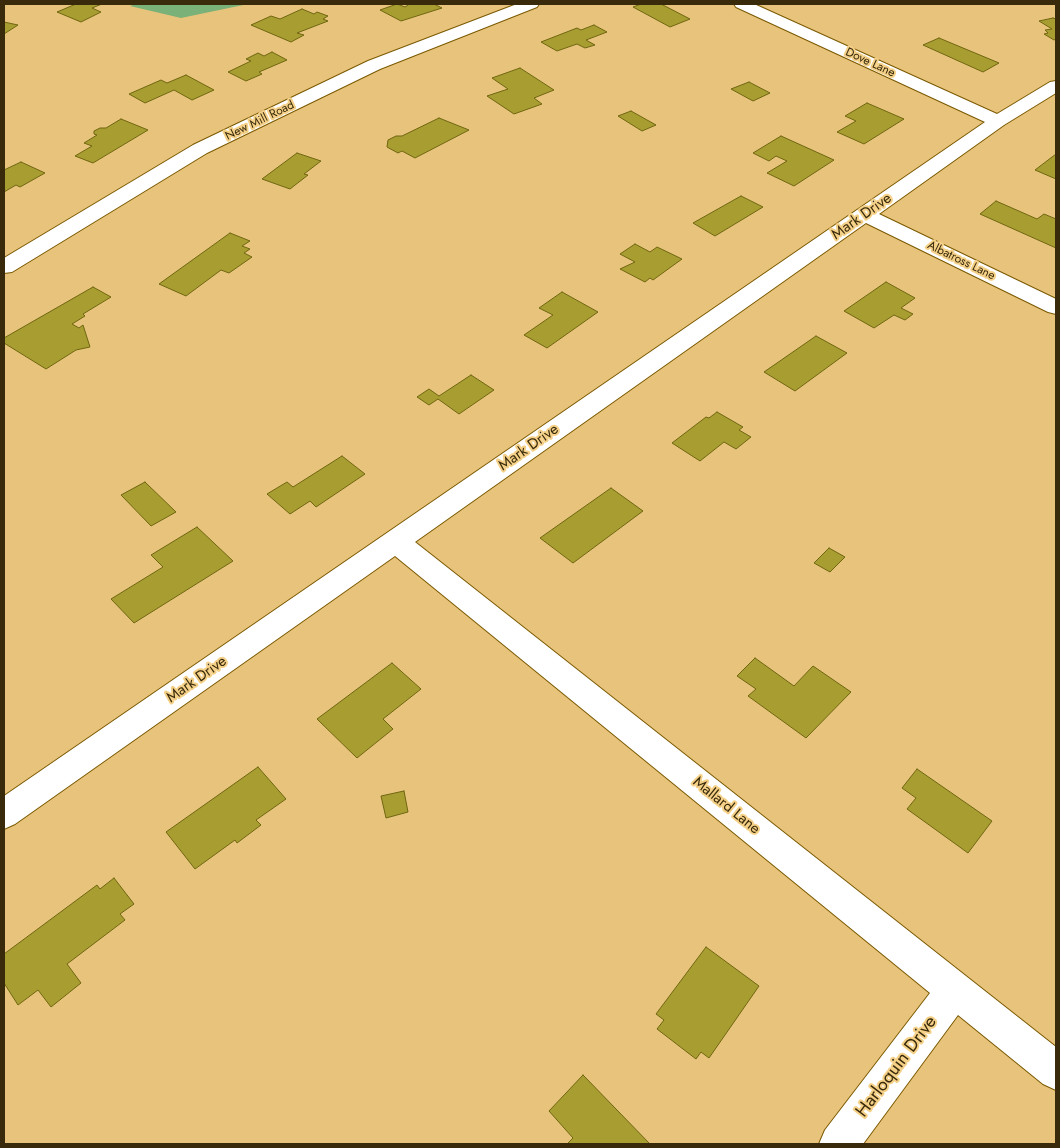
<!DOCTYPE html>
<html>
<head>
<meta charset="utf-8">
<style>
  body { margin:0 }
  #map { position:relative; width:1060px; height:1148px; overflow:hidden; background:#e8c37b; font-family:Jost,sans-serif }
  canvas { display:block }
  .frame { position:absolute; inset:0; border:5px solid #382a0b; pointer-events:none }
</style>
</head>
<body>
<div id="map">
<canvas width="1060" height="1148"></canvas>
<div class="frame"></div>
</div>
<script>
const ctx = document.querySelector('canvas').getContext('2d');
ctx.lineJoin = 'round';
function fill(path, color) {
  ctx.fillStyle = color;
  ctx.fill(path, 'evenodd');
}
function poly(rows) {
  const path = new Path2D();
  for (const r of rows) {
    path.moveTo(r[0], r[1]);
    for (let i = 2; i < r.length; i += 2) path.lineTo(r[i], r[i + 1]);
  }
  return path;
}
function trace(path, color, width, dash) {
  ctx.strokeStyle = color;
  ctx.lineWidth = width;
  ctx.lineCap = dash ? 'butt' : 'round';
  ctx.setLineDash(dash || []);
  ctx.stroke(path);
}
function write(font, color, halo, rows, align = 'center') {
  ctx.font = font + ' Jost,sans-serif';
  ctx.lineWidth = 4;
  ctx.setLineDash([]);
  ctx.textBaseline = 'middle';
  ctx.strokeStyle = halo;
  ctx.fillStyle = color;
  for (const [text, x, y, turn = 0] of rows) {
    ctx.save();
    ctx.translate(x, y);
    ctx.rotate((+turn || 0) * Math.PI / 180);
    ctx.textAlign = isNaN(turn) ? turn : align;
    if (halo) ctx.strokeText(text, 0, 0);
    ctx.fillText(text, 0, 0);
    ctx.restore();
  }
}
fill(poly([
  [136,4,248,4,181,18,130,6]
]), '#7ab178');
const building = poly([
  [76,4,102,4,92,8,101,12,81,22,57,12,76,4],
  [397,4,405,7,408,5,407,4,434,4,442,8,401,21,380,10,397,4],
  [641,4,661,4,690,19,670,27,633,7,641,4],
  [302,9,314,14,317,12,328,16,323,19,328,21,297,33,304,35,291,42,251,25,271,16,280,19,302,9],
  [1053,18,1056,19,1056,39,1054,40,1044,34,1048,33,1045,30,1052,29,1039,21,1053,18],
  [4,22,18,25,4,34,4,22],
  [594,25,607,32,586,40,595,45,585,48,577,44,557,51,541,42,577,28,581,30,594,25],
  [939,38,999,63,983,72,923,45,939,38],
  [272,52,287,60,259,72,262,74,246,81,228,72,251,61,246,59,258,53,264,56,272,52],
  [520,68,554,90,534,98,542,104,514,114,487,96,508,89,492,78,520,68],
  [186,75,214,90,192,100,174,90,145,103,129,94,161,80,167,83,186,75],
  [749,82,770,93,753,101,731,89,749,82],
  [867,103,904,119,864,144,837,132,856,121,845,116,867,103],
  [631,111,656,125,642,131,618,116,631,111],
  [439,118,469,130,415,158,402,151,398,153,387,147,388,140,396,136,402,136,439,118],
  [121,119,148,130,93,163,75,156,92,146,84,143,97,135,94,134,94,131,100,128,106,128,121,119],
  [781,136,834,160,794,186,767,173,787,161,776,156,769,161,753,153,781,136],
  [297,153,321,161,304,174,308,175,290,189,262,179,297,153],
  [1056,154,1056,179,1035,170,1056,154],
  [21,162,45,173,20,187,16,185,4,192,4,170,21,162],
  [741,196,763,207,715,236,693,223,741,196],
  [996,201,1037,219,1044,214,1056,219,1056,248,980,214,996,201],
  [230,233,250,241,242,246,250,249,244,253,252,257,229,273,221,270,186,296,159,284,230,233],
  [635,244,650,252,657,247,682,259,653,280,650,278,645,282,620,269,635,262,620,254,635,244],
  [886,282,915,298,901,308,913,314,905,320,894,315,874,328,844,311,886,282],
  [93,287,111,297,83,314,85,316,72,324,79,328,83,325,90,347,76,350,46,369,4,343,4,338,93,287],
  [562,292,598,312,547,348,524,335,553,315,539,308,562,292],
  [816,336,847,353,795,391,764,372,816,336],
  [471,375,494,390,459,414,438,399,429,405,417,397,429,389,439,396,471,375],
  [717,412,743,427,739,430,751,437,736,449,724,442,700,461,672,443,706,417,709,418,717,412],
  [342,456,365,474,316,507,310,501,290,514,267,494,287,482,293,487,342,456],
  [145,482,176,512,151,526,121,495,145,482],
  [611,488,643,511,573,563,540,538,611,488],
  [197,527,233,561,134,623,111,599,163,567,151,555,197,527],
  [829,548,845,557,830,572,814,563,829,548],
  [755,658,794,686,813,666,851,692,806,738,748,696,756,689,737,676,755,658],
  [392,663,421,689,383,719,393,729,357,758,317,719,392,663],
  [258,767,286,799,256,820,261,825,237,843,235,840,195,869,166,832,258,767],
  [917,769,992,821,968,853,907,809,916,798,902,788,917,769],
  [404,791,408,812,386,818,381,796,404,791],
  [114,878,134,904,120,914,125,920,67,964,81,983,51,1007,38,990,18,1005,4,983,4,954,97,885,100,889,114,878],
  [706,947,759,986,709,1058,701,1052,696,1059,657,1029,664,1020,656,1014,706,947],
  [583,1075,650,1144,567,1144,573,1138,549,1111,583,1075]
]);
fill(building, '#a89d31');
trace(building, '#6f6610', 1);
const street = poly([
  [517,4,539,4,537,7,380,69,207,153,12,272,4,273,4,258,193,145,368,61,517,4],
  [734,4,754,4,997,114,1050,82,1056,81,1056,93,1004,125,879,214,1056,299,1056,314,1048,312,866,223,415,542,1056,1047,1056,1090,1043,1084,958,1015,863,1144,819,1144,825,1130,930,993,395,556,15,824,4,829,4,796,985,122,736,7,734,4]
]);
trace(street, '#7a5900', 2);
fill(street, '#fff');
write('12px', '#382a0b', '#f5d087', [
  ["Dove Lane",870,63,25],
  ["New Mill Road",260,121,-26],
  ["Albatross Lane",961,261,26]
]);
write('15px', '#382a0b', '#f5d087', [
  ["Mark Drive",862,217,-35],
  ["Mark Drive",529,448,-35],
  ["Mark Drive",197,680,-35],
  ["Mallard Lane",726,806,39]
]);
write('18px', '#382a0b', '#f5d087', [
  ["Harloquin Drive",897,1067,-53]
]);
</script>
</body>
</html>
